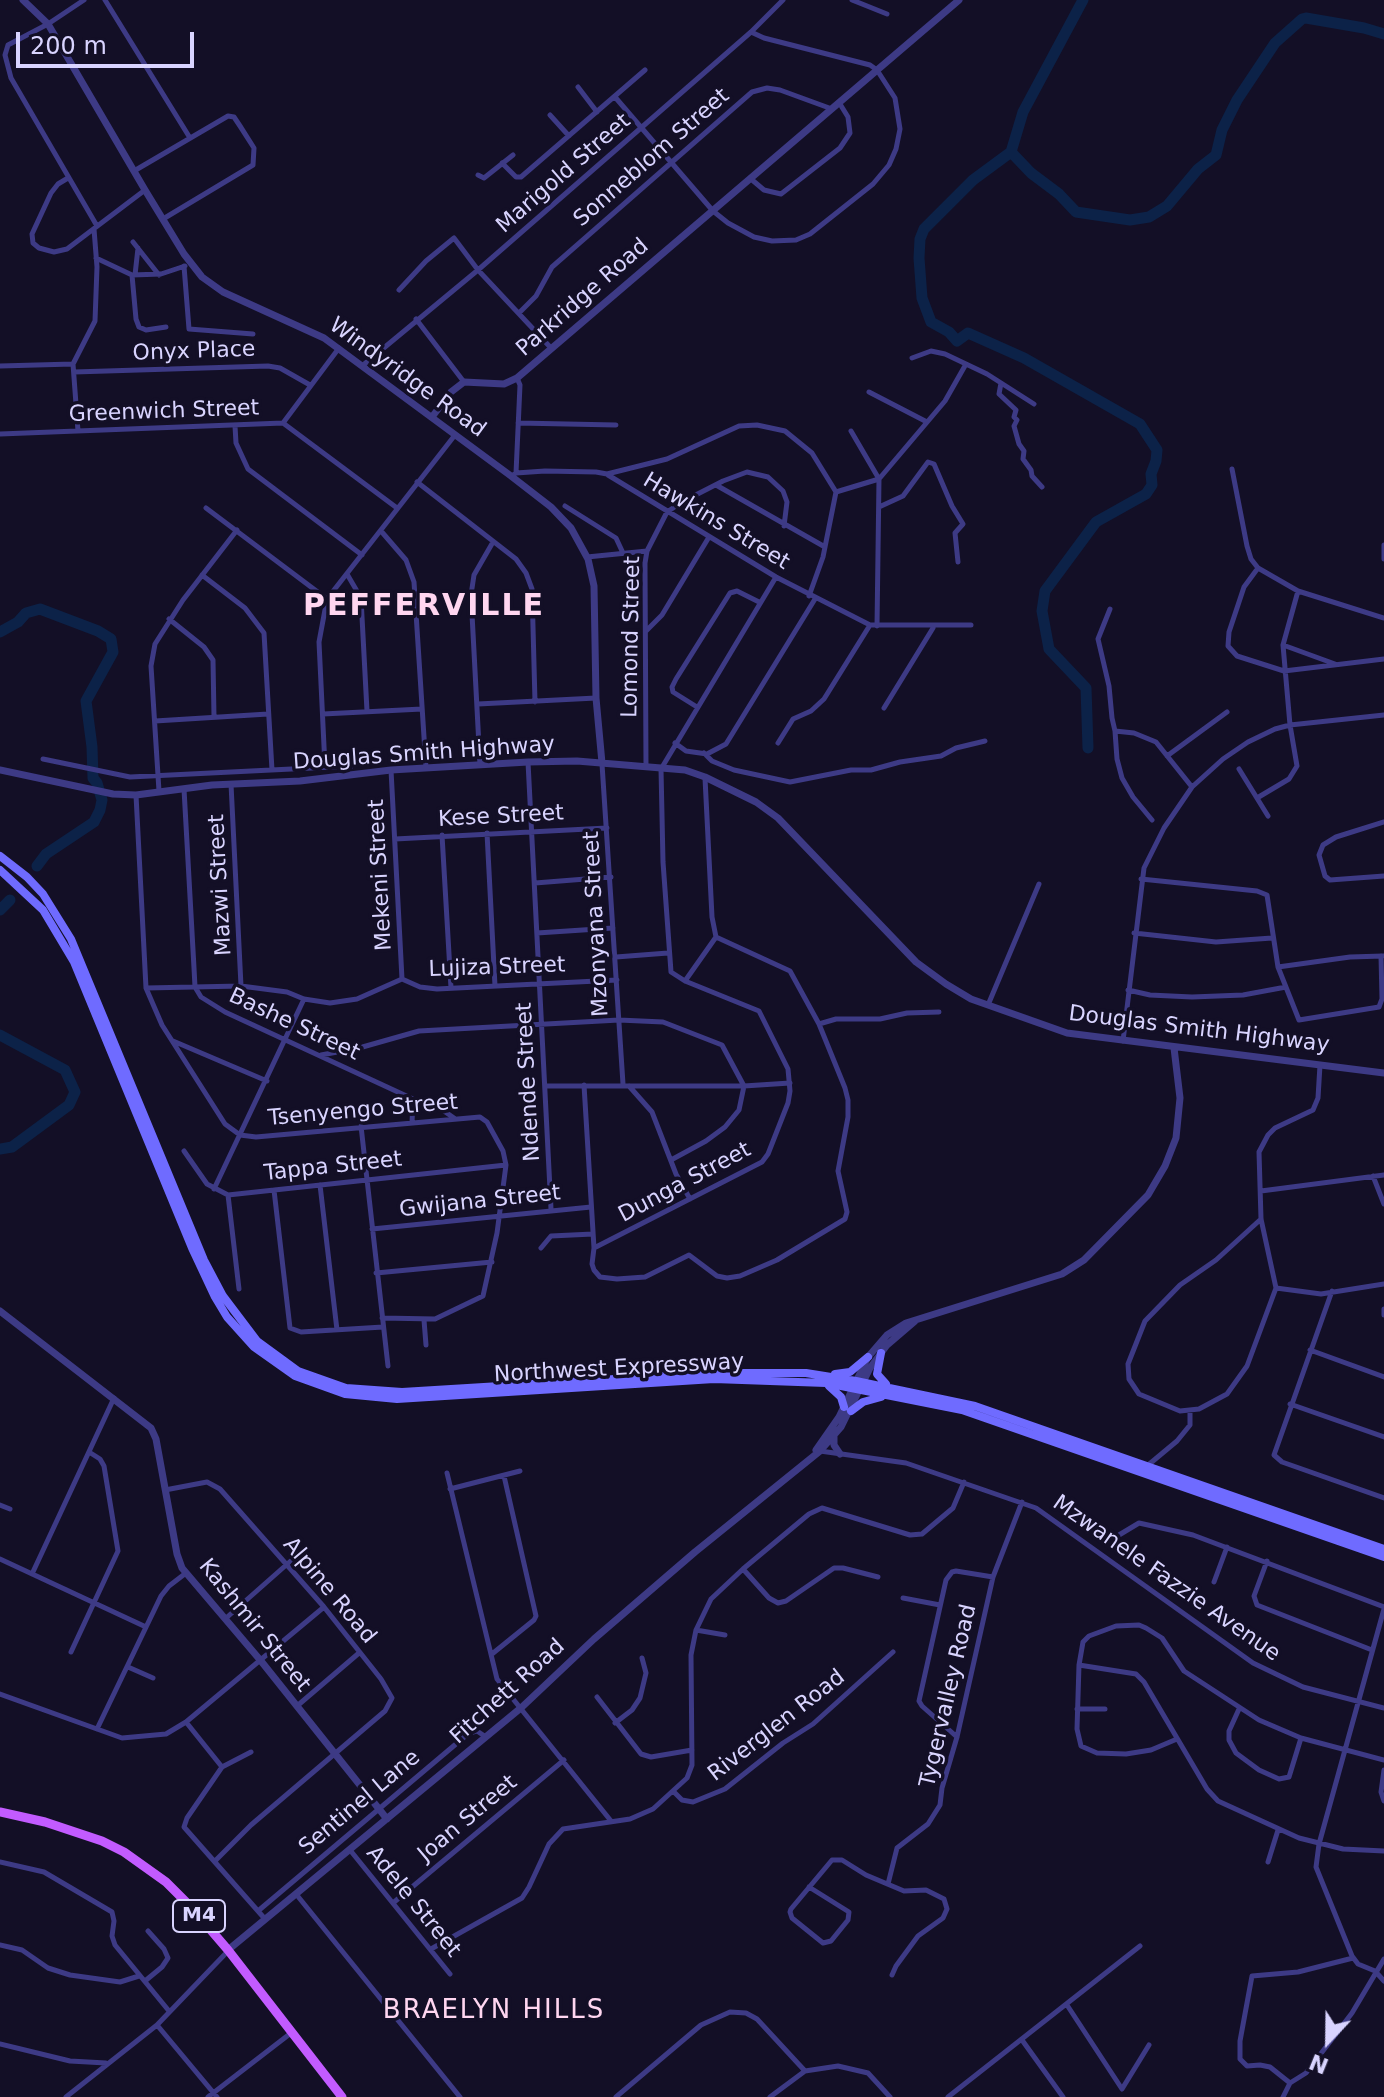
<!DOCTYPE html>
<html>
<head>
<meta charset="utf-8">
<style>
  body { margin:0 }
  #map { position:relative; width:1384px; height:2097px; overflow:hidden; background:#130f26; font-family:"DejaVu Sans",sans-serif }
  canvas { display:block }
  .north { position:absolute; left:1288px; top:2001px; width:80px; height:80px; -webkit-text-stroke:6px #130f26; paint-order:stroke; rotate:202deg; font-size:22px; font-weight:700; line-height:32px; text-align:center; color:#d9d4ff }
  .north::after { content:''; display:block; margin:auto; width:28px; height:36px; background:#d9d4ff; clip-path:polygon(50% 0,100% 100%,50% 72%,0 100%) }
  .scale { position:absolute; left:16px; top:32px; width:178px; height:36px; box-sizing:border-box; border:4px solid #d9d4ff; border-top:0; padding-left:10px; font-size:24px; line-height:28px; white-space:nowrap; color:#d9d4ff; -webkit-text-stroke:6px #130f26; paint-order:stroke }
</style>
</head>
<body>
<div id="map">
<canvas width="1384" height="2097"></canvas>
<div class="north">N</div>
<div class="scale">200 m</div>
</div>
<script>
const ctx = document.querySelector('canvas').getContext('2d');
ctx.lineJoin = 'round';
function poly(rows) {
  const path = new Path2D();
  for (const r of rows) {
    path.moveTo(r[0], r[1]);
    for (let i = 2; i < r.length; i += 2) path.lineTo(r[i], r[i + 1]);
  }
  return path;
}
function trace(path, color, width, dash) {
  ctx.strokeStyle = color;
  ctx.lineWidth = width;
  ctx.lineCap = dash ? 'butt' : 'round';
  ctx.setLineDash(dash || []);
  ctx.stroke(path);
}
function write(font, color, halo, rows, align = 'center') {
  ctx.font = font + ' "DejaVu Sans",sans-serif';
  ctx.lineWidth = 7;
  ctx.setLineDash([]);
  ctx.textBaseline = 'middle';
  ctx.strokeStyle = halo;
  ctx.fillStyle = color;
  for (const [text, x, y, turn = 0] of rows) {
    ctx.save();
    ctx.translate(x, y);
    ctx.rotate((+turn || 0) * Math.PI / 180);
    ctx.textAlign = isNaN(turn) ? turn : align;
    if (halo) ctx.strokeText(text, 0, 0);
    ctx.fillText(text, 0, 0);
    ctx.restore();
  }
}
trace(poly([
  [1083,0,1023,112,1011,152,973,180,924,229,920,239,919,258,922,298,931,322,949,332,957,341,968,333,1024,358,1140,424,1157,450,1156,461,1151,474,1152,485,1146,494,1096,522,1045,591,1042,611,1049,649,1086,688,1088,748],
  [1011,152,1031,173,1059,194,1076,212,1130,220,1149,217,1167,206,1198,169,1216,155,1222,130,1237,100,1275,43,1302,19,1306,18,1364,28,1384,34],
  [0,632,18,622,26,613,40,609,98,631,111,639,113,652,86,701,92,747,93,778,97,783,102,800,100,810,94,822,46,854,37,866],
  [0,910,10,900],
  [0,1035,65,1070,75,1092,69,1105,12,1147,0,1149]
]), '#0c2248', 11);
trace(poly([
  [84,0,48,24,8,45,5,55,11,78,97,226],
  [105,0,190,138],
  [852,0,887,14],
  [578,87,597,112],
  [615,97,713,211,728,223,754,237,772,241,796,240,810,234,873,184,889,165,896,149,900,129,895,98,877,70,870,65,764,38,751,32],
  [550,115,569,136],
  [502,163,516,177,521,177,645,70],
  [134,171,228,116,234,117,240,126,254,148,253,165,163,219],
  [478,175,484,178,513,155],
  [68,178,58,184,51,193,32,234,33,243,39,248,54,252,67,249,145,190],
  [751,179,764,190,781,194,840,148,850,133,848,117,840,104],
  [133,242,159,275],
  [96,258,132,275,161,274,185,266],
  [184,266,189,329,253,334],
  [132,275,136,319,139,327,146,330,166,327],
  [135,275,138,248],
  [399,290,426,261,454,238,478,270,551,348],
  [519,313,536,296,552,267,752,92,767,88,780,90,832,109],
  [416,319,464,382],
  [912,358,931,351,945,354,987,374,1034,404],
  [73,364,95,321,97,267,94,229],
  [73,364,78,431],
  [0,366,73,364],
  [362,366,478,270,751,32,783,0],
  [74,372,268,366,280,368,310,385],
  [1001,383,999,394,1016,410,1014,417,1017,420,1014,426,1019,444,1024,451,1023,459,1031,470,1032,476,1042,487],
  [869,392,927,422],
  [283,423,339,348],
  [518,423,616,425],
  [235,426,236,443,248,469,362,555],
  [851,431,879,479,877,626],
  [0,434,283,423,397,508],
  [1232,469,1247,546,1251,559,1258,568,1298,591,1384,618],
  [516,473,545,471,596,472,607,474,667,459,739,426,757,425,785,431,812,453,836,492,823,557,809,596],
  [513,475,516,473,520,385,517,378],
  [608,475,776,577,870,625,971,625],
  [417,482,516,559,526,573,532,589,535,702],
  [716,485,825,547],
  [836,492,879,479,945,401,966,364],
  [565,506,616,538,623,553],
  [879,507,903,496,928,462,934,464,952,506,963,524,955,533,958,562],
  [206,508,327,599],
  [381,531,406,560,414,582,426,768],
  [1384,545,1384,559],
  [587,557,647,551],
  [1258,568,1244,587,1229,632,1228,646,1237,656,1284,671,1384,659],
  [347,574,361,598,367,711],
  [202,575,245,608,264,633,272,770],
  [1110,609,1098,639,1109,686,1112,718,1115,731],
  [169,619,204,647,213,660,214,717],
  [646,631,662,615,709,537],
  [1283,645,1335,664],
  [478,704,596,698],
  [697,707,673,692,672,687,676,679,730,593,737,591,759,602],
  [884,708,933,628],
  [323,714,422,709],
  [155,721,268,714],
  [675,743,686,751,707,754,726,744,815,599],
  [778,743,793,719,811,711,824,699,870,625],
  [704,753,712,761,734,770,790,782,851,770,871,770,900,762,941,756,956,748,985,741],
  [1167,756,1227,712],
  [43,759,130,777,352,766],
  [528,762,551,1209],
  [602,764,623,1084],
  [480,765,471,595,474,575,493,542],
  [325,767,319,642,327,599,455,435],
  [646,767,645,563,647,551,667,512,682,502,723,481,747,472,768,477,783,491,787,502,784,526],
  [1239,769,1268,816],
  [391,770,402,979],
  [231,784,241,986],
  [184,789,194,968,195,987,201,997,225,1012,413,1099,412,1123],
  [159,791,151,666,155,644,183,600,237,530],
  [136,795,146,988,162,1025,225,1124,240,1135,256,1137,480,1117,487,1122,503,1151,506,1165,497,1233,483,1296,435,1319,382,1318],
  [1257,798,1289,779,1297,766,1290,725,1283,645,1298,591],
  [1152,820,1133,797,1122,778,1117,759,1115,731,1134,733,1156,742,1192,787],
  [1384,822,1336,837,1323,845,1319,855,1325,876,1330,880,1384,876],
  [487,833,495,986],
  [442,835,451,988],
  [395,839,607,828],
  [1141,879,1257,891,1267,895,1278,967,1299,1020,1379,1007,1382,999,1381,956],
  [535,883,611,877],
  [537,933,613,928],
  [1134,933,1216,942,1272,938],
  [616,957,668,953],
  [1278,967,1350,957,1383,956],
  [685,981,716,937],
  [146,988,241,986,287,992,304,999,330,1003,357,999,402,979,420,987,437,989,617,980],
  [1128,990,1150,995,1192,997,1243,995,1286,987],
  [988,1005,1039,884],
  [819,1024,836,1019,880,1019,907,1013,939,1012],
  [173,1041,267,1081],
  [1123,1041,1144,868,1164,828,1192,787,1223,759,1248,742,1275,729,1290,725,1384,715],
  [321,1055,359,1048,419,1031,619,1020,663,1022,722,1045,744,1086,739,1110,725,1127,706,1141,671,1160],
  [584,1085,594,1248,592,1264,594,1270,600,1277,617,1279,645,1277,689,1255,717,1276,727,1278,740,1276,777,1260,845,1219,847,1212,838,1171,848,1117,848,1100,845,1088,819,1024,790,971,716,937,712,917,705,778],
  [546,1086,744,1086,790,1083],
  [629,1086,652,1112,676,1174,690,1199],
  [413,1099,441,1109,454,1118],
  [361,1126,388,1366],
  [184,1151,207,1184,228,1195,506,1165],
  [1373,1176,1384,1204],
  [320,1185,337,1330],
  [214,1189,304,999],
  [274,1190,290,1328,301,1332,383,1327],
  [1261,1191,1384,1175],
  [228,1195,239,1289],
  [1261,1219,1216,1260,1180,1285,1145,1321,1128,1364,1129,1379,1139,1394,1180,1411,1199,1409,1227,1394,1247,1366,1276,1288,1261,1219,1259,1152,1268,1135,1275,1128,1313,1110,1318,1098,1320,1065],
  [372,1229,591,1207],
  [541,1248,551,1236,593,1234],
  [594,1248,762,1162,768,1154,788,1103,790,1091,788,1069,759,1011,685,981,671,972,663,862,661,769,776,577],
  [376,1273,492,1262],
  [1276,1288,1321,1294,1384,1284],
  [1332,1291,1274,1455,1282,1462,1384,1498],
  [1384,1309,1384,1315],
  [424,1320,426,1345],
  [1310,1350,1384,1377],
  [1290,1404,1384,1437],
  [820,1451,906,1463,1036,1508,1253,1663,1303,1687,1384,1708],
  [1147,1466,1177,1441,1190,1425,1190,1411],
  [447,1473,497,1679,611,1821],
  [450,1489,520,1471],
  [165,1490,207,1482,220,1489,324,1607,381,1679,392,1698,385,1711,251,1825,215,1861],
  [0,1505,10,1509],
  [1119,1535,1139,1523,1193,1535,1384,1607],
  [0,1559,146,1627],
  [1267,1561,1254,1596,1257,1605,1372,1650],
  [743,1569,769,1598,778,1603,786,1601,834,1568,843,1568,878,1577],
  [32,1574,114,1398],
  [1214,1582,1227,1547],
  [903,1598,940,1605],
  [1384,1609,1319,1844,1316,1867,1352,1956,1358,1964,1375,1971,1384,1981],
  [225,1619,302,1551],
  [696,1630,725,1635],
  [71,1652,118,1551,104,1466,100,1459,89,1452],
  [492,1654,534,1620,536,1616,504,1476],
  [1079,1665,1136,1674,1144,1682,1207,1789,1218,1801,1299,1838,1343,1849,1384,1851],
  [128,1667,153,1678],
  [0,1694,122,1738,166,1734,186,1722,324,1607],
  [597,1697,641,1754,651,1757,692,1750],
  [297,1706,359,1653],
  [1077,1709,1105,1709],
  [1239,1709,1229,1731,1229,1740,1236,1753,1259,1770,1279,1779,1289,1777,1301,1738],
  [186,1722,222,1767],
  [615,1723,632,1710,640,1698,646,1673,642,1658],
  [97,1729,161,1596,169,1586,186,1573],
  [957,1737,922,1706,919,1701,946,1580,952,1572,956,1571,993,1577],
  [1177,1739,1151,1750,1126,1754,1097,1753,1081,1746,1077,1729,1079,1665,1083,1642,1089,1636,1116,1626,1139,1625,1146,1628,1162,1638,1184,1671,1259,1720,1301,1738,1384,1760],
  [251,1752,222,1767,187,1818,184,1827,265,1919],
  [1384,1770,1381,1792,1384,1801],
  [674,1792,682,1800,693,1802,725,1789,783,1743,813,1724,893,1652],
  [350,1850,450,1974],
  [0,1862,44,1872,112,1912,114,1921,112,1936,115,1945,169,2011],
  [1268,1862,1278,1830],
  [888,1884,897,1848,928,1824,940,1805,942,1788,957,1737,993,1577,1022,1502],
  [809,1887,849,1912,848,1920,831,1941,823,1943,792,1918,790,1912,791,1909,832,1860,842,1860,866,1875,904,1891,926,1890,944,1899,947,1909,943,1918,918,1936,896,1966,892,1975],
  [296,1894,460,2097],
  [393,1903,564,1760],
  [258,1911,469,1733,477,1731,486,1737],
  [0,1945,22,1950,48,1968,70,1975,120,1982,139,1976],
  [431,1949,522,1898,529,1887,549,1844,563,1829,630,1819,653,1809,687,1778,692,1765,691,1655,696,1630,711,1599,743,1569,809,1514,822,1508,910,1535,922,1534,953,1508,964,1482],
  [145,1981,162,1967,168,1958,164,1949,148,1931],
  [1067,2005,1122,2089,1149,2045],
  [157,2025,217,2097],
  [1022,2040,1063,2097],
  [0,2044,70,2061,106,2063],
  [1290,2083,1270,2067,1260,2065,1247,2066,1240,2059,1240,2041,1252,1976,1298,1972,1353,1958],
  [66,2097,157,2025,228,1951],
  [208,2097,291,2033],
  [616,2097,701,2025,730,2012,746,2013,757,2019,805,2071],
  [770,2097,805,2071,838,2066,868,2073,890,2097],
  [948,2097,1140,1946],
  [1283,2097,1290,2083,1306,2073,1352,2013,1384,1959]
]), '#3d3a85', 5);
trace(poly([
  [23,0,48,24,145,190,184,254,202,277,223,292,324,338,511,476,551,507,571,528,588,559,594,586,596,698,602,763],
  [432,417,451,392,464,382,504,384,517,378,959,0],
  [0,770,113,794,136,795,212,785,300,781,391,770,528,762,577,761,685,770,705,777,756,802,778,818,916,962,946,984,971,999,1067,1033,1384,1073],
  [0,1311,151,1428,156,1439,177,1554,182,1568,261,1661,387,1819],
  [834,1436,834,1445,840,1454],
  [816,1450,839,1417,868,1357,887,1335,906,1323,1062,1274,1084,1260,1148,1195,1165,1166,1176,1138,1180,1098,1174,1048],
  [228,1950,522,1707,594,1639,695,1552,820,1451,841,1427,870,1368,887,1345,915,1321]
]), '#3d3a85', 7);
trace(poly([
  [0,856,27,877,43,894,71,939,204,1260,223,1296,257,1341,298,1371,346,1388,402,1392,713,1373,806,1373,856,1381,975,1406,1384,1549],
  [0,870,43,910,74,962,192,1248,215,1297,227,1317,254,1347,295,1376,345,1394,397,1399,714,1379,826,1383,962,1410,1384,1557],
  [881,1353,877,1374,886,1384],
  [835,1374,850,1372,868,1357],
  [829,1386,841,1397,844,1407],
  [851,1411,863,1402,881,1397]
]), '#6f6bff', 8);
trace(poly([
  [0,1812,45,1822,102,1841,124,1852,166,1882,192,1908,228,1950,342,2097]
]), '#c25bff', 9);
for (const [x, y, w] of [
  [199,1916,52]
]) {
  const box = new Path2D();
  box.roundRect(x - w / 2, y - 16, w, 32, 6);
  ctx.fillStyle = '#130f26';
  ctx.fill(box);
  trace(box, '#d9d4ff', 2);
}
write('bold 20px', '#d9d4ff', null, [
  ["M4",199,1916]
]);
write('22px', '#d9d4ff', '#130f26', [
  ["Sonneblom Street",652,158,-41],
  ["Marigold Street",564,174,-41],
  ["Parkridge Road",583,298,-41],
  ["Onyx Place",194,352,-2],
  ["Windyridge Road",407,378,36],
  ["Greenwich Street",164,412,-2],
  ["Hawkins Street",716,522,31],
  ["Lomond Street",632,637,-89],
  ["Douglas Smith Highway",424,754,-4],
  ["Kese Street",501,817,-3],
  ["Mekeni Street",381,875,-93],
  ["Mazwi Street",221,885,-93],
  ["Mzonyana Street",597,924,-93],
  ["Lujiza Street",497,968,-2],
  ["Bashe Street",294,1025,25],
  ["Douglas Smith Highway",1199,1030,7],
  ["Ndende Street",529,1082,-93],
  ["Tsenyengo Street",363,1111,-5],
  ["Tappa Street",333,1167,-6],
  ["Dunga Street",685,1183,-28],
  ["Gwijana Street",480,1202,-6],
  ["Northwest Expressway",619,1369,-3],
  ["Mzwanele Fazzie Avenue",1166,1579,35],
  ["Alpine Road",329,1591,50],
  ["Kashmir Street",254,1626,51],
  ["Fitchett Road",508,1692,-42],
  ["Tygervalley Road",949,1696,-77],
  ["Riverglen Road",777,1726,-38],
  ["Sentinel Lane",360,1803,-40],
  ["Joan Street",468,1819,-40],
  ["Adele Street",413,1902,51]
]);
ctx.letterSpacing = '2px';
write('26px', '#ffd6f0', '#130f26', [
  ["BRAELYN HILLS",494,2011]
]);
ctx.letterSpacing = '0px';
ctx.letterSpacing = '2px';
write('bold 30px', '#ffd6f0', '#130f26', [
  ["PEFFERVILLE",424,607]
]);
ctx.letterSpacing = '0px';
</script>
</body>
</html>
